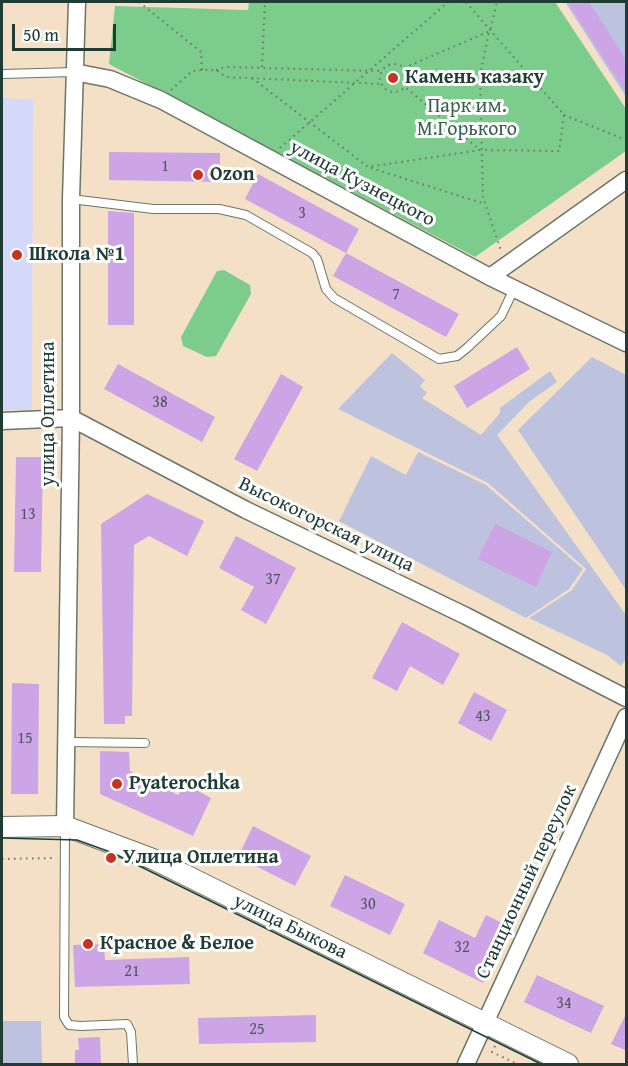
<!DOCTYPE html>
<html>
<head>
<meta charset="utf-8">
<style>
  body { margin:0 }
  #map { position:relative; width:628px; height:1066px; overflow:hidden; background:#f4e0c6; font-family:"Gentium Book Plus",serif }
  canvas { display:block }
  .frame { position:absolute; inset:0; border:3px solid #1f3d34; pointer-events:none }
  .scale { position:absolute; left:12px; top:24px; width:104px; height:27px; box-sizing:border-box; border:3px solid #1f3d34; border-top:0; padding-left:8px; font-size:18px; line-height:21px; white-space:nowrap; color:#1f3d34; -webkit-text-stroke:4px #fff; paint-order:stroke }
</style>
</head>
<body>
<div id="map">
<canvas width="628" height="1066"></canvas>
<div class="frame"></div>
<div class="scale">50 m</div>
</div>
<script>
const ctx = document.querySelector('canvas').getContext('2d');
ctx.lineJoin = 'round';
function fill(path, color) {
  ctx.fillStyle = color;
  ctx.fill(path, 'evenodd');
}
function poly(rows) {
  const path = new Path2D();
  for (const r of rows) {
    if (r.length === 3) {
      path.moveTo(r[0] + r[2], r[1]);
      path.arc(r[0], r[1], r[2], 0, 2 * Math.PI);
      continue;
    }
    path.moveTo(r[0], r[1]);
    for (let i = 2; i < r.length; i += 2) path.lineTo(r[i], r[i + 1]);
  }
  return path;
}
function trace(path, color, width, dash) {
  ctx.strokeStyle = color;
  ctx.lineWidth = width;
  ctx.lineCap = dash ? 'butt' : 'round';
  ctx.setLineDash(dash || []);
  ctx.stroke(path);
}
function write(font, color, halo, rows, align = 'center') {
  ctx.font = font + ' "Gentium Book Plus",serif';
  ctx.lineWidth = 6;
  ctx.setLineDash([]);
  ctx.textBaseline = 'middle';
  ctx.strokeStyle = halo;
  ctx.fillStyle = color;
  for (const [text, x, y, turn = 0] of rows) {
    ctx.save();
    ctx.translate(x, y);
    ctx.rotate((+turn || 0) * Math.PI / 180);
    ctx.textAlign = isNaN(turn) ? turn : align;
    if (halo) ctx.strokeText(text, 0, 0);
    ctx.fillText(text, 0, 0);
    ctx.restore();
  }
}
fill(poly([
  [2,98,33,100,32,410,2,410]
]), '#d4d8f9');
fill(poly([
  [565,2,626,2,626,97],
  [392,353,425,380,420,386,427,393,422,398,481,435,500,413,500,408,550,371,557,382,529,402,497,435,626,615,626,659,621,666,607,655,529,618,572,590,586,569,488,483,338,409],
  [592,357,626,375,626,590,518,430],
  [418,452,486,485,583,569,569,589,526,618,339,521,371,456,406,475],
  [2,1021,41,1021,42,1064,2,1064]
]), '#bdc3de');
fill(poly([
  [249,2,555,2,626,109,626,151,475,257,109,64,115,6,248,10],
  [224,270,250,285,251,294,216,356,207,357,183,346,181,337,217,271]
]), '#7ccc8c');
fill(poly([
  [567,2,589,2,627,61,627,94],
  [109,152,220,153,220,182,109,180],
  [258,174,359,229,346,253,245,199],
  [108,211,134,213,134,325,108,325],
  [346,253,459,314,446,337,333,276],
  [517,347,530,369,467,408,454,386],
  [118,364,215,417,202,442,104,389],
  [281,374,303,387,257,471,234,459],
  [16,457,43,457,41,572,14,572],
  [147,494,204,521,187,556,149,536,134,545,132,716,125,716,125,724,104,724,101,524],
  [495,524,552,552,536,587,478,559],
  [236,536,296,568,266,624,241,610,254,587,219,568],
  [402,622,460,654,443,685,410,666,397,691,372,678],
  [12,683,39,684,38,794,11,794],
  [474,692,507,710,491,741,458,723],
  [100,751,129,752,130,771,178,795,185,784,211,798,193,836,100,794],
  [253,826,311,856,295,886,238,857],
  [345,875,405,904,390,935,330,906],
  [486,915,510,927,483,983,423,953,439,920,475,938],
  [104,944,105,960,189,957,190,984,75,987,73,945],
  [537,975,604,1006,591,1033,524,1002],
  [627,1012,627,1051,611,1044],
  [316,1015,316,1042,199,1044,198,1018],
  [100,1037,101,1065,75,1065,75,1050,79,1050,78,1038]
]), '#cda4e5');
const service = poly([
  [2,74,74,72],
  [71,199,153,209,219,209,246,215,312,253,317,259,326,289,334,298,439,359,457,356,467,348,501,316,514,289],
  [66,742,145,743],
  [65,827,64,1017,69,1025,81,1026,127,1024,131,1032,133,1064]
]);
const minor = poly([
  [74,72,110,79,161,100,490,277,626,343],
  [490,277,626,180],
  [2,421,71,418,246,510,466,616,626,698],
  [65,826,71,418,71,199,77,2],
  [466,1064,626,717]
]);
const tertiary = poly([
  [2,827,65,826,153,859,568,1064]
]);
trace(service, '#6a7667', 10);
trace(minor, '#6a7667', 19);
trace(tertiary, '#6a7667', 22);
trace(poly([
  [139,2,201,52,202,70],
  [466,2,564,115,559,151,481,150],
  [394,78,14],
  [262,67,265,2],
  [404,68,490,31,497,2],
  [216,70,225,67,381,71],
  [480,76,489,32],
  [252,78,368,167,480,150,405,87],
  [408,79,480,76,483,197,501,251],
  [171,90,192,71,202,70,216,70,226,77,381,84],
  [564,115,626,140],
  [280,148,448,2],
  [371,168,485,204],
  [2,859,53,858],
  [495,1046,492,1052,517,1064]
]), '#6a7667', 2, [1.5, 4.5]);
trace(service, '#fff', 8);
trace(minor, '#fff', 16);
trace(tertiary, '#fff', 20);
trace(poly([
  [2,838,77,840,113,853,541,1064]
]), '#1f3d34', 1.5);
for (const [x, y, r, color] of [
  [393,78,6,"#c8321e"],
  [198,175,6,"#c8321e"],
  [17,255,6,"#c8321e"],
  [117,784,6,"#c8321e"],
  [111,858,6,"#c8321e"],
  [88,944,6,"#c8321e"]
]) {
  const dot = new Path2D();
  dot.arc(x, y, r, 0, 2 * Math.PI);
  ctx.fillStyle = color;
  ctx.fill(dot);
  trace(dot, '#fff', 2);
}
write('16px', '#4a5760', null, [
  ["1",165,167],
  ["3",302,214],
  ["7",396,295],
  ["38",160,403],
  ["13",28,515],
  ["37",273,580],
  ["43",483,717],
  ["15",25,739],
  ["30",368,905],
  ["32",462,948],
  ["21",132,972],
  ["34",564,1004],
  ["25",257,1030]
]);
write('bold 20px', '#1f3d34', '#fff', [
  ["Камень казаку",405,78],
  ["Ozon",210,175],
  ["Школа №1",29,255],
  ["Pyaterochka",129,784],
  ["Улица Оплетина",123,858],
  ["Красное & Белое",100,944]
], 'left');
write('20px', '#36614a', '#fff', [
  ["Парк им.",467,107],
  ["М.Горького",467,130]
]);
write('20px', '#1f3d34', '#fff', [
  ["улица Кузнецкого",362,184,28],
  ["улица Оплетина",49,414,-90],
  ["Высокогорская улица",326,525,26],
  ["Станционный переулок",527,882,-65],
  ["улица Быкова",290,927,26]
]);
</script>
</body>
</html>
